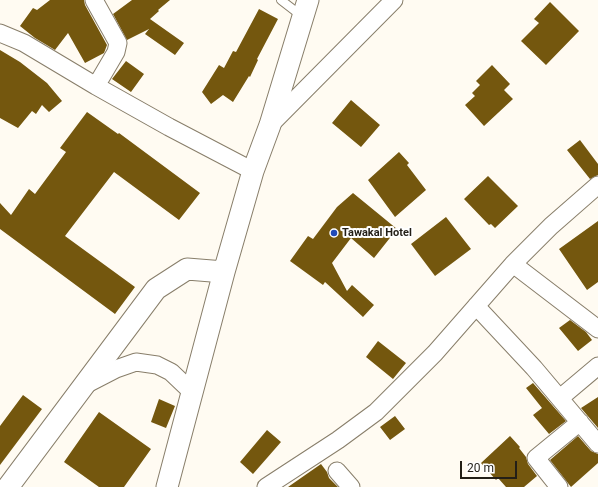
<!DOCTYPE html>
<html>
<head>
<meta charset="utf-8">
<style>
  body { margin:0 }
  #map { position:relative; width:598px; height:487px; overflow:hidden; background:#fffbf2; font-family:Roboto,sans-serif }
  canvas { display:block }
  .scale { position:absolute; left:460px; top:461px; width:57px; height:18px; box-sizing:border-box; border:2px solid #231f17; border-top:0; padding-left:5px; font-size:12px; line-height:14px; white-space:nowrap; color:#231f17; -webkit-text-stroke:3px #fff; paint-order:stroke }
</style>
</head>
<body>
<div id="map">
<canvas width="598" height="487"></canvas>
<div class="scale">20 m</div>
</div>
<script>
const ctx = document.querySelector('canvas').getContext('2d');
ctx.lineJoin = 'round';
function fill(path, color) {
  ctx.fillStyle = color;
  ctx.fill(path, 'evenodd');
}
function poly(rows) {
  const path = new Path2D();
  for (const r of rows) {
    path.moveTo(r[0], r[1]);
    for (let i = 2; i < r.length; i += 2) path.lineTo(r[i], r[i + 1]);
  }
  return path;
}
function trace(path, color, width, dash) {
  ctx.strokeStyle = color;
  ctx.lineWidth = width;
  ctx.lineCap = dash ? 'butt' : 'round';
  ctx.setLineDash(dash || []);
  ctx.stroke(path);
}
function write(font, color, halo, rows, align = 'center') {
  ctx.font = font + ' Roboto,sans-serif';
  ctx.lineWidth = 4;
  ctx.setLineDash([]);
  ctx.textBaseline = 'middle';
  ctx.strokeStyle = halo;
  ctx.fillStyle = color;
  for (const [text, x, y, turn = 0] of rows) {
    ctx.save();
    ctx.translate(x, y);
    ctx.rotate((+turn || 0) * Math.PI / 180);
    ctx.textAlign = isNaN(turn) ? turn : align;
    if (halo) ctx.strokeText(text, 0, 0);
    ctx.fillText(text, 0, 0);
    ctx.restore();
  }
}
fill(poly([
  [50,0,84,0,85,5,107,45,104,53,85,63,68,33,55,50,35,38,20,26,33,8,37,10],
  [132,0,170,0,158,10,159,11,150,19,184,43,175,55,145,34,149,29,127,40,113,14],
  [550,2,579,31,546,65,521,41,539,23,534,19],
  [259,9,278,19,257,59,258,60,250,77,249,76,233,102,223,95,211,104,202,92,219,65,224,68,233,51,236,52],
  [0,50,20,62,47,83,62,101,49,112,42,105,36,114,32,111,18,128,0,118],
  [126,61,144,74,131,92,112,79],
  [492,65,510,84,504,90,513,99,484,126,465,105,475,96,472,93,480,85,476,81],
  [351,100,380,125,361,147,332,123],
  [87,112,118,134,119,133,200,193,179,220,114,172,65,236,135,287,115,314,0,229,0,203,11,215,29,189,35,194,66,152,60,148],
  [580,140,598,164,598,175,590,179,567,150],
  [399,152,409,163,407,165,426,190,395,217,368,180],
  [488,176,518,206,495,228,491,224,489,225,464,199],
  [353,193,397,229,374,258,351,238,332,263,347,291,352,285,374,305,363,317,325,282,323,285,290,261,308,236,313,239,337,207],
  [446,217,471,249,435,276,411,244],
  [598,221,598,282,587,290,559,249],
  [570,320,586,332,592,340,578,351,559,328],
  [378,341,406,363,393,379,366,357],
  [533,383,566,421,549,434,533,415,542,408,526,388],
  [23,395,42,409,0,465,0,426],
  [598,397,598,428,581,408],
  [159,399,175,406,166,428,151,422],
  [99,412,151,449,124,487,99,487,64,462],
  [395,416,405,429,390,440,380,427],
  [267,430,281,442,253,474,240,462],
  [510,436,520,447,519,448,526,457,528,464,537,476,524,487,506,487,498,478,496,480,481,463],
  [578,436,591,451,598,454,598,463,571,487,550,460],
  [321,464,327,472,329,478,338,487,288,487]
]), '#74570e');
const service = poly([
  [281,0,303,17]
]);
const minor = poly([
  [0,33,24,43,96,86,116,52,118,43,94,0],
  [96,86,169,127,253,171],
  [270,125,394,0],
  [513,264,598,329],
  [476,306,534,368,598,444],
  [85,385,116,369,136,362,157,365,171,372,192,392],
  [560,398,598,366],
  [337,471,351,487],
  [266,487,338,440,376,412,435,353,513,264,551,226,598,185],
  [559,487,536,458,580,422]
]);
const tertiary = poly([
  [8,487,156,289,187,269,224,272],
  [167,487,224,272,253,171,270,125,308,0]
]);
trace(service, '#887e6a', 10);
trace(minor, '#887e6a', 19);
trace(tertiary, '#887e6a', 23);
trace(service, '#fff', 8);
trace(minor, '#fff', 17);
trace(tertiary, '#fff', 21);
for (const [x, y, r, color] of [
  [334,233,4,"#204ab8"]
]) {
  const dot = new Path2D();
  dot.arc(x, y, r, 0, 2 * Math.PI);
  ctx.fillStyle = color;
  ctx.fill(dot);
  trace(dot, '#fff', 1.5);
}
write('bold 11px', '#231f17', '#fff', [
  ["Tawakal Hotel",342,233]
], 'left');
</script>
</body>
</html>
